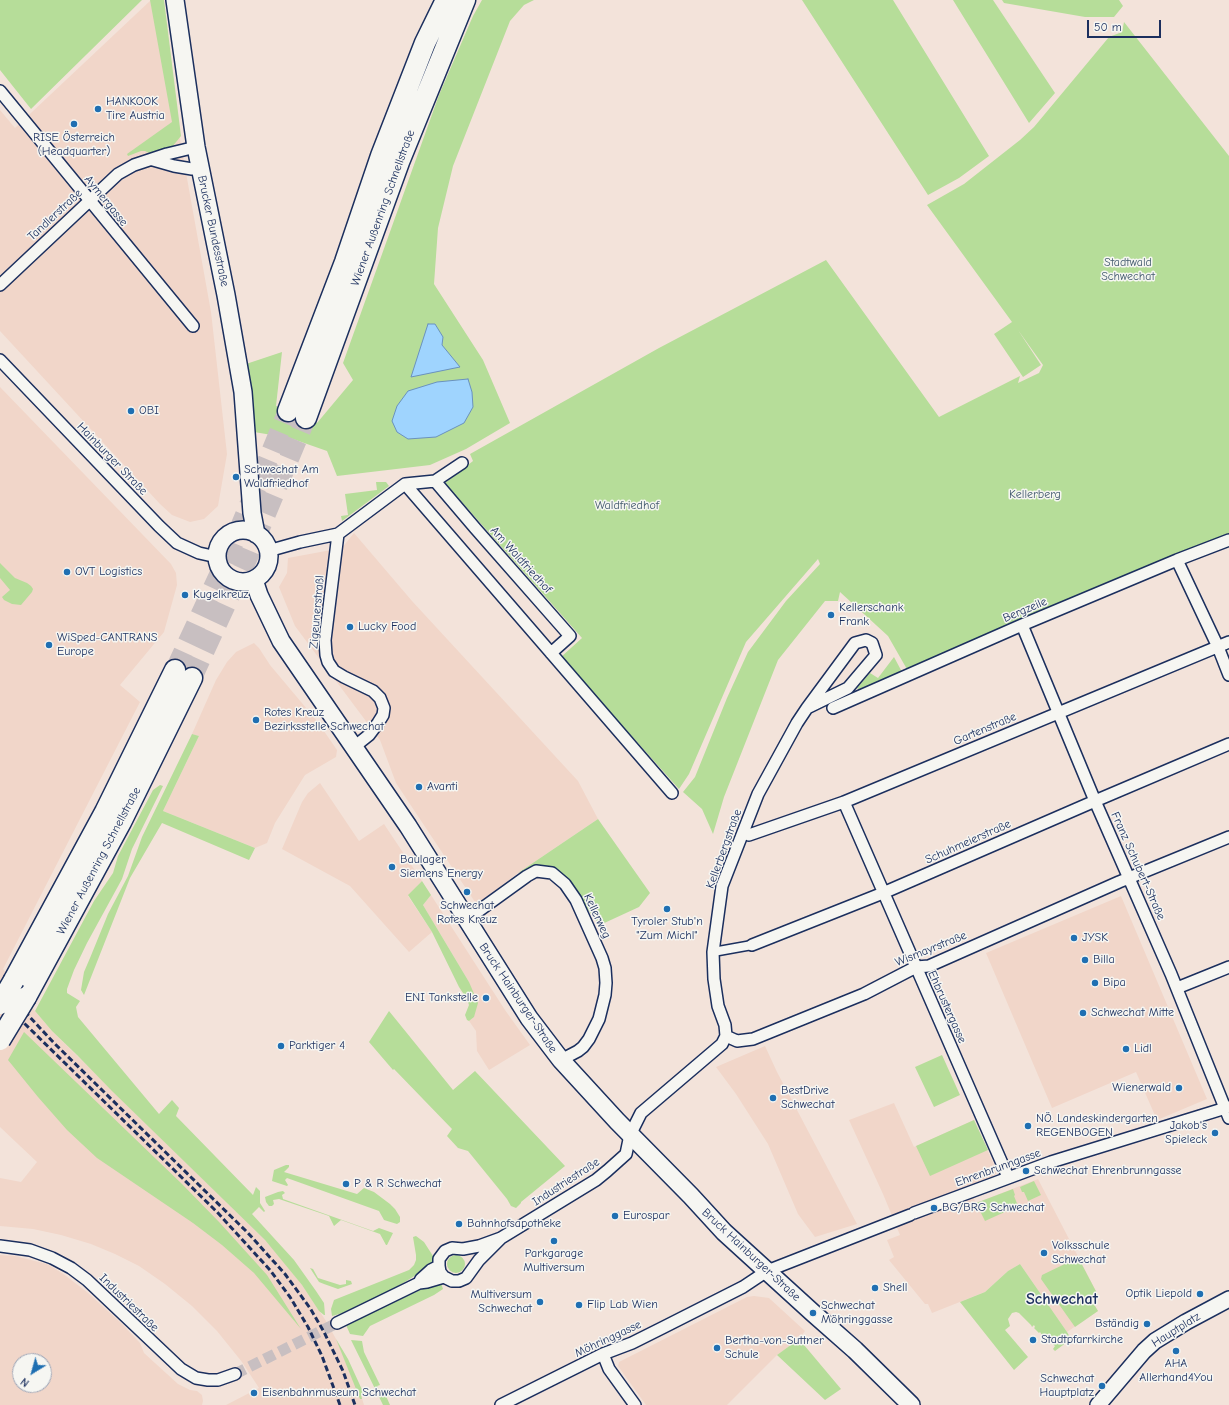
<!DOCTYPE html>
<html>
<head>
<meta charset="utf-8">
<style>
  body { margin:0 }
  #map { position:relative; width:1229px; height:1405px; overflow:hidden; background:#f3e3da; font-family:"Comic Neue",sans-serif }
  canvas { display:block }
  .north { position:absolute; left:12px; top:1353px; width:40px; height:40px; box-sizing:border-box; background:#f6f6f2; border:1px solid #9ea6b7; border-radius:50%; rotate:217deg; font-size:11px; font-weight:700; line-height:16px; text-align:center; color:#1b2f5e }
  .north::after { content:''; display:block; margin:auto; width:14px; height:18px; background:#1f6fb2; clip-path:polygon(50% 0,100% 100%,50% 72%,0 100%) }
  .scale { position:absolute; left:1087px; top:20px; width:74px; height:18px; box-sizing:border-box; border:2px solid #1b2f5e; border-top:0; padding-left:5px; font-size:12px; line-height:14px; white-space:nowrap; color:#1b2f5e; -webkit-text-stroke:3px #f6f6f2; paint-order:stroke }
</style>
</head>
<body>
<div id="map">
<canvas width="1229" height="1405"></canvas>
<div class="north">N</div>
<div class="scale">50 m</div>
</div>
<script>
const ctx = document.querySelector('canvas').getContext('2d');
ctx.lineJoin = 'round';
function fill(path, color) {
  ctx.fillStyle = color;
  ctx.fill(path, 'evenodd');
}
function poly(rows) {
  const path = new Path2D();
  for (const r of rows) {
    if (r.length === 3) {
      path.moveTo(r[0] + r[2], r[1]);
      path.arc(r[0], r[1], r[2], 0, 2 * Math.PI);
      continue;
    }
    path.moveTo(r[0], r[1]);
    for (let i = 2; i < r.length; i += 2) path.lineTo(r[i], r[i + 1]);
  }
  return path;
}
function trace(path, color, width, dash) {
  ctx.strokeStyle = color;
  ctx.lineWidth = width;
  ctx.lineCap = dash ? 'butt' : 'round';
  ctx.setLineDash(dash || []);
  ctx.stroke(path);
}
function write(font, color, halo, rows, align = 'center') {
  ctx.font = font + ' "Comic Neue",sans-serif';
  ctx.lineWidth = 3;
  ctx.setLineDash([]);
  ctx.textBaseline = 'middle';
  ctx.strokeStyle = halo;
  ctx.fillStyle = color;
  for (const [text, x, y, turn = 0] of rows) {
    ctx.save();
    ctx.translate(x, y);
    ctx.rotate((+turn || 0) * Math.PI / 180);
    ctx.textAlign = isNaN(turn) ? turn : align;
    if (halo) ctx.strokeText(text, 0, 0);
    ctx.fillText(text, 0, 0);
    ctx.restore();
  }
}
fill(poly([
  [151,0,155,0,211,312,227,454,218,506,204,519,190,522,172,515,160,504,0,331,0,110,15,128],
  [0,387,171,564,176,573,177,585,164,632,120,685,140,702,3,969,35,1011,52,1031,265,1240,280,1257,302,1285,326,1321,336,1339,361,1395,364,1405,226,1405,259,1388,242,1362,217,1331,192,1306,165,1284,139,1266,115,1254,91,1244,61,1235,33,1229,0,1226,0,1178,21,1182,37,1162,0,1127],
  [354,533,412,601,578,781,598,819,518,873,477,905,396,783,380,740,295,626,279,587,287,573,288,558,342,548],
  [254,643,259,648,270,665,317,721,337,750,336,757,305,775,275,823,267,843,255,848,163,811,199,736,192,734,216,680,227,662,236,652],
  [320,783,359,841,384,824,422,881,408,896,432,932,409,952,350,886,282,849,302,802,308,793],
  [431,895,505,1010,530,1045,489,1070,477,1051,476,1031,469,1021,474,1017,469,982,423,905],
  [1121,896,1207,1099,1157,1120,1136,1072,1052,1108,986,953],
  [765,1046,777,1072,857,1224,815,1237,798,1214,768,1144,736,1094,716,1067],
  [894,1103,914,1147,974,1120,997,1172,994,1176,968,1186,976,1203,1038,1179,1099,1297,1092,1301,1098,1311,1067,1332,1020,1264,1008,1271,985,1292,932,1313,928,1304,925,1304,889,1260,894,1257,887,1240,900,1235,883,1194,849,1120],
  [0,1255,15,1256,47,1264,62,1273,87,1292,121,1323,140,1343,144,1353,178,1384,190,1390,197,1391,202,1395,203,1401,202,1405,0,1405],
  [20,1361,44,1361,44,1385,20,1385],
  [754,1296,769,1298,805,1331,798,1340,777,1355,727,1405,646,1405,618,1366,619,1362,747,1297]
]), '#f1d6c9');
fill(poly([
  [0,0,142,0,31,109,0,70],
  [150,0,164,0,181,136,172,147,151,154,145,151,141,151,128,156,127,154,172,122],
  [482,0,534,0,524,5,510,21,453,166,438,228,434,284,483,360,510,423,466,449,430,465,337,476,327,451,290,438,254,432,246,364,282,352,276,406,317,423,353,380,343,363,439,95,473,16],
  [802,0,893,0,989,156,959,178,928,195],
  [953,0,993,0,1055,93,1029,123],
  [1002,0,1119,0,1123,6,1114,17,1085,17,1004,3],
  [1124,22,1229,156,1229,536,908,671,888,636,840,592,838,601,825,601,778,660,724,797,713,834,702,809,683,792,695,777,727,698,748,652,786,601,820,564,818,559,746,642,689,774,679,789,561,657,582,638,445,483,473,461,470,454,659,348,826,260,939,417,1020,376,1018,383,1039,373,1043,365,1018,330,1041,365,1023,377,994,334,1012,322,927,205,964,184,1020,140,1034,127,1109,37,1122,32],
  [376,482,386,482,389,486,342,521,341,516,348,515,345,494,377,490],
  [0,563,15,578,27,583,31,586,33,589,32,592,21,605,12,604,4,600,2,597,10,590,0,578],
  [894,657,902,672,859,690,857,688,870,673,878,678],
  [192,734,199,736,163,811,255,848,249,860,162,823,130,878,84,995,81,990,84,972,90,958,108,914,128,876,142,837],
  [160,785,163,786,132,849,122,879,87,943,74,970,67,989,67,993,80,1001,76,1007,78,1017,159,1114,172,1100,179,1108,176,1116,253,1195,256,1187,260,1191,260,1203,265,1211,264,1212,259,1207,252,1214,294,1260,316,1291,324,1303,325,1315,324,1315,319,1311,302,1285,265,1240,112,1091,77,1055,52,1031,35,1011,94,901,113,873,118,856,153,790],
  [598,819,650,893,639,907,600,925,556,870,541,866,518,873],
  [422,881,431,895,423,905,469,982,478,1003,474,1017,469,1021,467,1020,465,1015,469,1005,467,999,459,987,432,932,408,895],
  [389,1011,453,1090,475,1071,565,1166,521,1202,521,1203,516,1208,511,1206,507,1199,468,1151,458,1148,447,1136,452,1129,394,1069,393,1070,369,1042],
  [24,1032,182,1184,220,1223,267,1275,301,1329,254,1273,222,1245,193,1223,97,1158,67,1130,38,1097,8,1060],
  [942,1055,960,1095,934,1107,915,1067],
  [974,1120,988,1150,930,1176,916,1146],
  [286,1165,289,1165,289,1167,284,1172,357,1194,364,1188,374,1192,390,1204,395,1209,400,1217,400,1222,397,1224,384,1220,379,1211,287,1178,285,1180,288,1185,287,1186,272,1181,274,1170],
  [1034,1181,1041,1195,1028,1201,1024,1192,1022,1192,1020,1187],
  [1013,1189,1015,1195,1014,1196,1018,1206,985,1221,976,1203],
  [283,1191,285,1193,282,1195,283,1199,373,1231,379,1228,393,1233,387,1245,386,1245,380,1234,341,1220,334,1226,329,1216,279,1199,273,1200,274,1204,272,1206,269,1206,266,1202,265,1197,278,1192],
  [416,1236,424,1242,433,1256,434,1260,432,1265,392,1290,350,1311,332,1316,331,1309,334,1300,409,1270,414,1265,416,1260,416,1255,413,1237],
  [456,1264,9],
  [1079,1259,1099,1297,1092,1301,1098,1311,1075,1327,1041,1279,1042,1275,1071,1261,1072,1263],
  [1020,1264,1067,1332,1071,1339,1055,1351,1053,1349,1055,1346,1050,1341,1048,1342,1047,1340,1046,1341,1040,1332,1039,1333,1034,1328,1035,1327,1034,1325,1032,1327,1031,1325,1019,1313,1016,1312,1012,1313,1008,1319,1010,1326,1005,1330,1028,1357,1014,1370,960,1302,985,1292,1008,1271],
  [310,1268,313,1269,318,1278,340,1285,346,1284,346,1280,351,1281,352,1284,338,1289,324,1284,319,1282],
  [435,1283,441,1283,443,1289,434,1295,370,1326,363,1336,350,1334,346,1325],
  [336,1339,348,1359,364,1394,361,1395,362,1399,360,1399],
  [799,1339,841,1389,825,1400,777,1355],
  [351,1340,362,1341,364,1352,380,1385,377,1386,383,1397,386,1396,390,1405,383,1405]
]), '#b6dd99');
const water = poly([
  [428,324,435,324,443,337,442,345,460,367,411,377,428,324],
  [468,379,472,392,473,407,464,423,436,437,408,439,397,432,392,421,397,406,408,391,437,382,468,379]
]);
fill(water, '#9fd4fe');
trace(water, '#6a92be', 1);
trace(poly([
  [235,1374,337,1323]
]), '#c8bfc1', 11, [11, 5.5]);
trace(poly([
  [175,670,231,549,288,411],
  [192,678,248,557,306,418]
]), '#c8bfc1', 20, [20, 10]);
const pedestrian = poly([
  [713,952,752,945]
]);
const minor = poly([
  [0,91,193,326],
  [153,160,174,166,192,169,199,167],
  [0,285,118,174,134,165,167,154,196,147],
  [0,360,159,526,177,543,199,553,217,557],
  [435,481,475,528,570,636,551,653],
  [405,484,672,793],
  [338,534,325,640,326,655,328,662,334,671,344,677,373,691,380,698,384,708,383,715,378,723,369,735,354,747],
  [268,551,300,542,338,534,405,484,435,481,462,463],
  [1177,560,1218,647,1229,675],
  [1022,625,1095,801,1171,974,1229,1118],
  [833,708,1022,625,1177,560,1229,540],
  [844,802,1008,1177],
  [749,835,844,802,1229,642],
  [466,920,527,876,536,871,552,873,565,884,576,900,602,958,605,968,606,983,605,995,599,1019,589,1039,583,1047,578,1051,561,1060],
  [752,945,883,893,1095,801,1229,744],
  [1177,988,1229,967],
  [726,1036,725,1025,718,1006,714,979,713,952,722,886,758,794,797,723,807,708,855,643,866,640,872,643,876,655,848,688,807,708],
  [726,1036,737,1041,753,1039,864,994,916,967,929,966,1119,882,1229,837],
  [914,1213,1051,1162,1229,1107],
  [501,1238,479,1260,466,1278,459,1281,452,1281,444,1277,440,1272,439,1266,439,1259,445,1251,452,1248,463,1249,479,1246,501,1238,596,1180,607,1171,626,1154,630,1135,641,1113,722,1044,726,1036],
  [0,1246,30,1250,52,1258,71,1268,87,1280,181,1369,196,1378,208,1380,218,1380,235,1374],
  [419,1283,421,1279,431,1270,439,1266],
  [337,1323,419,1283,427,1282,444,1277],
  [603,1354,609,1369,635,1405],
  [501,1405,603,1354,632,1343,664,1327,743,1287,767,1271,910,1215]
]);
const secondary = poly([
  [1098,1405,1144,1351,1155,1341,1186,1322,1229,1299]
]);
const primary = poly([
  [175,0,196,147,226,295,243,392,252,513,256,534],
  [243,556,26],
  [254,580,259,595,281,641,408,826,529,1018,561,1060,617,1121,691,1196,724,1232,813,1313,855,1350,911,1405]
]);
const motorway = poly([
  [288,411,345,262,381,156,425,43,446,0],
  [306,418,399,162,465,0],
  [14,980,105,812,175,670],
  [26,997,121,822,192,678]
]);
trace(pedestrian, '#1b2f5e', 11);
trace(minor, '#1b2f5e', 14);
trace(secondary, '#1b2f5e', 18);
trace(primary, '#1b2f5e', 20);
trace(motorway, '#1b2f5e', 23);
trace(pedestrian, '#f6f6f2', 8);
trace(minor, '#f6f6f2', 11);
trace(secondary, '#f6f6f2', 15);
trace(primary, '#f6f6f2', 17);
trace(motorway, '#f6f6f2', 20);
trace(poly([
  [0,985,54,1043,248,1233,285,1274,310,1308,324,1332,343,1371,355,1405],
  [0,997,25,1024,217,1212,270,1270,290,1297,308,1327,322,1356,340,1405]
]), '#1b2f5e', 3, [6, 3]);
const motorwayBridge = poly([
  [0,1004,14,980],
  [0,1040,26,997]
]);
trace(motorwayBridge, '#1b2f5e', 23, []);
trace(motorwayBridge, '#f6f6f2', 20);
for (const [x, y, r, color] of [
  [98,109,4,"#1f6fb2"],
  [74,124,4,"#1f6fb2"],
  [131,411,4,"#1f6fb2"],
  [236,477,4,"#1f6fb2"],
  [67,572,4,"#1f6fb2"],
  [185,595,4,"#1f6fb2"],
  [831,615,4,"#1f6fb2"],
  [350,627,4,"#1f6fb2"],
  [49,645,4,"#1f6fb2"],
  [256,720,4,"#1f6fb2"],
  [419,787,4,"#1f6fb2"],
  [392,867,4,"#1f6fb2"],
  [467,892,4,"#1f6fb2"],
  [667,909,4,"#1f6fb2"],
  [1074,938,4,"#1f6fb2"],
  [1085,960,4,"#1f6fb2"],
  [1095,983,4,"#1f6fb2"],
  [486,998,4,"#1f6fb2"],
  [1083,1013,4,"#1f6fb2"],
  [281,1046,4,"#1f6fb2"],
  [1126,1049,4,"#1f6fb2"],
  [1179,1088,4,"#1f6fb2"],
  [773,1098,4,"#1f6fb2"],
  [1028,1126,4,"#1f6fb2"],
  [1215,1133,4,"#1f6fb2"],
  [1026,1171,4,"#1f6fb2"],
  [346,1184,4,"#1f6fb2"],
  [934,1208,4,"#1f6fb2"],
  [615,1216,4,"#1f6fb2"],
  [459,1224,4,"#1f6fb2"],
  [554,1241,4,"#1f6fb2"],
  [1044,1253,4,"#1f6fb2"],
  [875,1288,4,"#1f6fb2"],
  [1200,1294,4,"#1f6fb2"],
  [540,1302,4,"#1f6fb2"],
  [579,1305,4,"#1f6fb2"],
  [813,1313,4,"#1f6fb2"],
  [1147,1324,4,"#1f6fb2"],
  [1033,1340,4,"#1f6fb2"],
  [717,1348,4,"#1f6fb2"],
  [1176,1351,4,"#1f6fb2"],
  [1102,1386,4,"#1f6fb2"],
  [254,1393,4,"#1f6fb2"]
]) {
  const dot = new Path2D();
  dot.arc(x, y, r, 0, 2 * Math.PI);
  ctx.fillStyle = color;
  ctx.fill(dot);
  trace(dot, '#f6f6f2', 1.5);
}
write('12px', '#1b2f5e', '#f6f6f2', [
  ["HANKOOK",106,102],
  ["Tire Austria",106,116],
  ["RISE Österreich",74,138,"center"],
  ["(Headquarter)",74,152,"center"],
  ["OBI",139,411],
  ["Schwechat Am",244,470],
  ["Waldfriedhof",244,484],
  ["OVT Logistics",75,572],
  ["Kugelkreuz",193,595],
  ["Kellerschank",839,608],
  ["Frank",839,622],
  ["Lucky Food",358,627],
  ["WiSped-CANTRANS",57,638],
  ["Europe",57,652],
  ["Rotes Kreuz",264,713],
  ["Bezirksstelle Schwechat",264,727],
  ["Avanti",427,787],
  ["Baulager",400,860],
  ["Siemens Energy",400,874],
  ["Schwechat",467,906,"center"],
  ["Rotes Kreuz",467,920,"center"],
  ["Tyroler Stub'n",667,922,"center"],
  ["\"Zum Michl\"",667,936,"center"],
  ["JYSK",1082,938],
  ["Billa",1093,960],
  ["Bipa",1103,983],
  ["ENI Tankstelle",478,998,"right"],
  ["Schwechat Mitte",1091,1013],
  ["Parktiger 4",289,1046],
  ["Lidl",1134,1049],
  ["Wienerwald",1171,1088,"right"],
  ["BestDrive",781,1091],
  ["Schwechat",781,1105],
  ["NÖ. Landeskindergarten",1036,1119],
  ["REGENBOGEN",1036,1133],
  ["Jakob's",1207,1126,"right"],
  ["Spieleck",1207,1140,"right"],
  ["Schwechat Ehrenbrunngasse",1034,1171],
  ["P & R Schwechat",354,1184],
  ["BG/BRG Schwechat",942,1208],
  ["Eurospar",623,1216],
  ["Bahnhofsapotheke",467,1224],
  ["Volksschule",1052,1246],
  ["Schwechat",1052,1260],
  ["Parkgarage",554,1254,"center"],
  ["Multiversum",554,1268,"center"],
  ["Shell",883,1288],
  ["Optik Liepold",1192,1294,"right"],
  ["Multiversum",532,1295,"right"],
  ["Schwechat",532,1309,"right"],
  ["Flip Lab Wien",587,1305],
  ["Schwechat",821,1306],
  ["Möhringgasse",821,1320],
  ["Bständig",1139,1324,"right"],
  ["Stadtpfarrkirche",1041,1340],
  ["Bertha-von-Suttner",725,1341],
  ["Schule",725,1355],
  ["AHA",1176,1364,"center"],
  ["Allerhand4You",1176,1378,"center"],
  ["Schwechat",1094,1379,"right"],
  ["Hauptplatz",1094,1393,"right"],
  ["Eisenbahnmuseum Schwechat",262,1393]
], 'left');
write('12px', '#1b2f5e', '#f6f6f2', [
  ["Aymergasse",106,201,51],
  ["Wiener Außenring Schnellstraße",383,208,-70],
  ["Tandlerstraße",55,215,-43],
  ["Brucker Bundesstraße",213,231,78],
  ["Hainburger Straße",112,459,46],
  ["Am Waldfriedhof",521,560,48],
  ["Bergzeile",1025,610,-23],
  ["Zigeunerstraßl",317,612,-85],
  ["Gartenstraße",985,729,-23],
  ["Schuhmeierstraße",968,842,-24],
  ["Kellerbergstraße",724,849,-70],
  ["Wiener Außenring Schnellstraße",99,861,-62],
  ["Franz Schubert-Straße",1138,866,66],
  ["Kellerweg",597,916,65],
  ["Wismayrstraße",931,949,-22],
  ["Bruck Hainburger-Straße",518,998,56],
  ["Ehbrustergasse",947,1007,66],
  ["Ehrenbrunngasse",998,1168,-20],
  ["Industriestraße",566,1182,-33],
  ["Bruck Hainburger-Straße",751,1255,43],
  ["Industriestraße",129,1303,44],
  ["Hauptplatz",1176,1330,-32],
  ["Möhringgasse",608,1339,-25]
]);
write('12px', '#425a6d', '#f6f6f2', [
  ["Stadtwald",1128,263],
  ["Schwechat",1128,277],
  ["Kellerberg",1035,495],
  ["Waldfriedhof",627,506]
]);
write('bold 16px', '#1b2f5e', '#f6f6f2', [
  ["Schwechat",1062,1299]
]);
</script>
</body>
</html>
